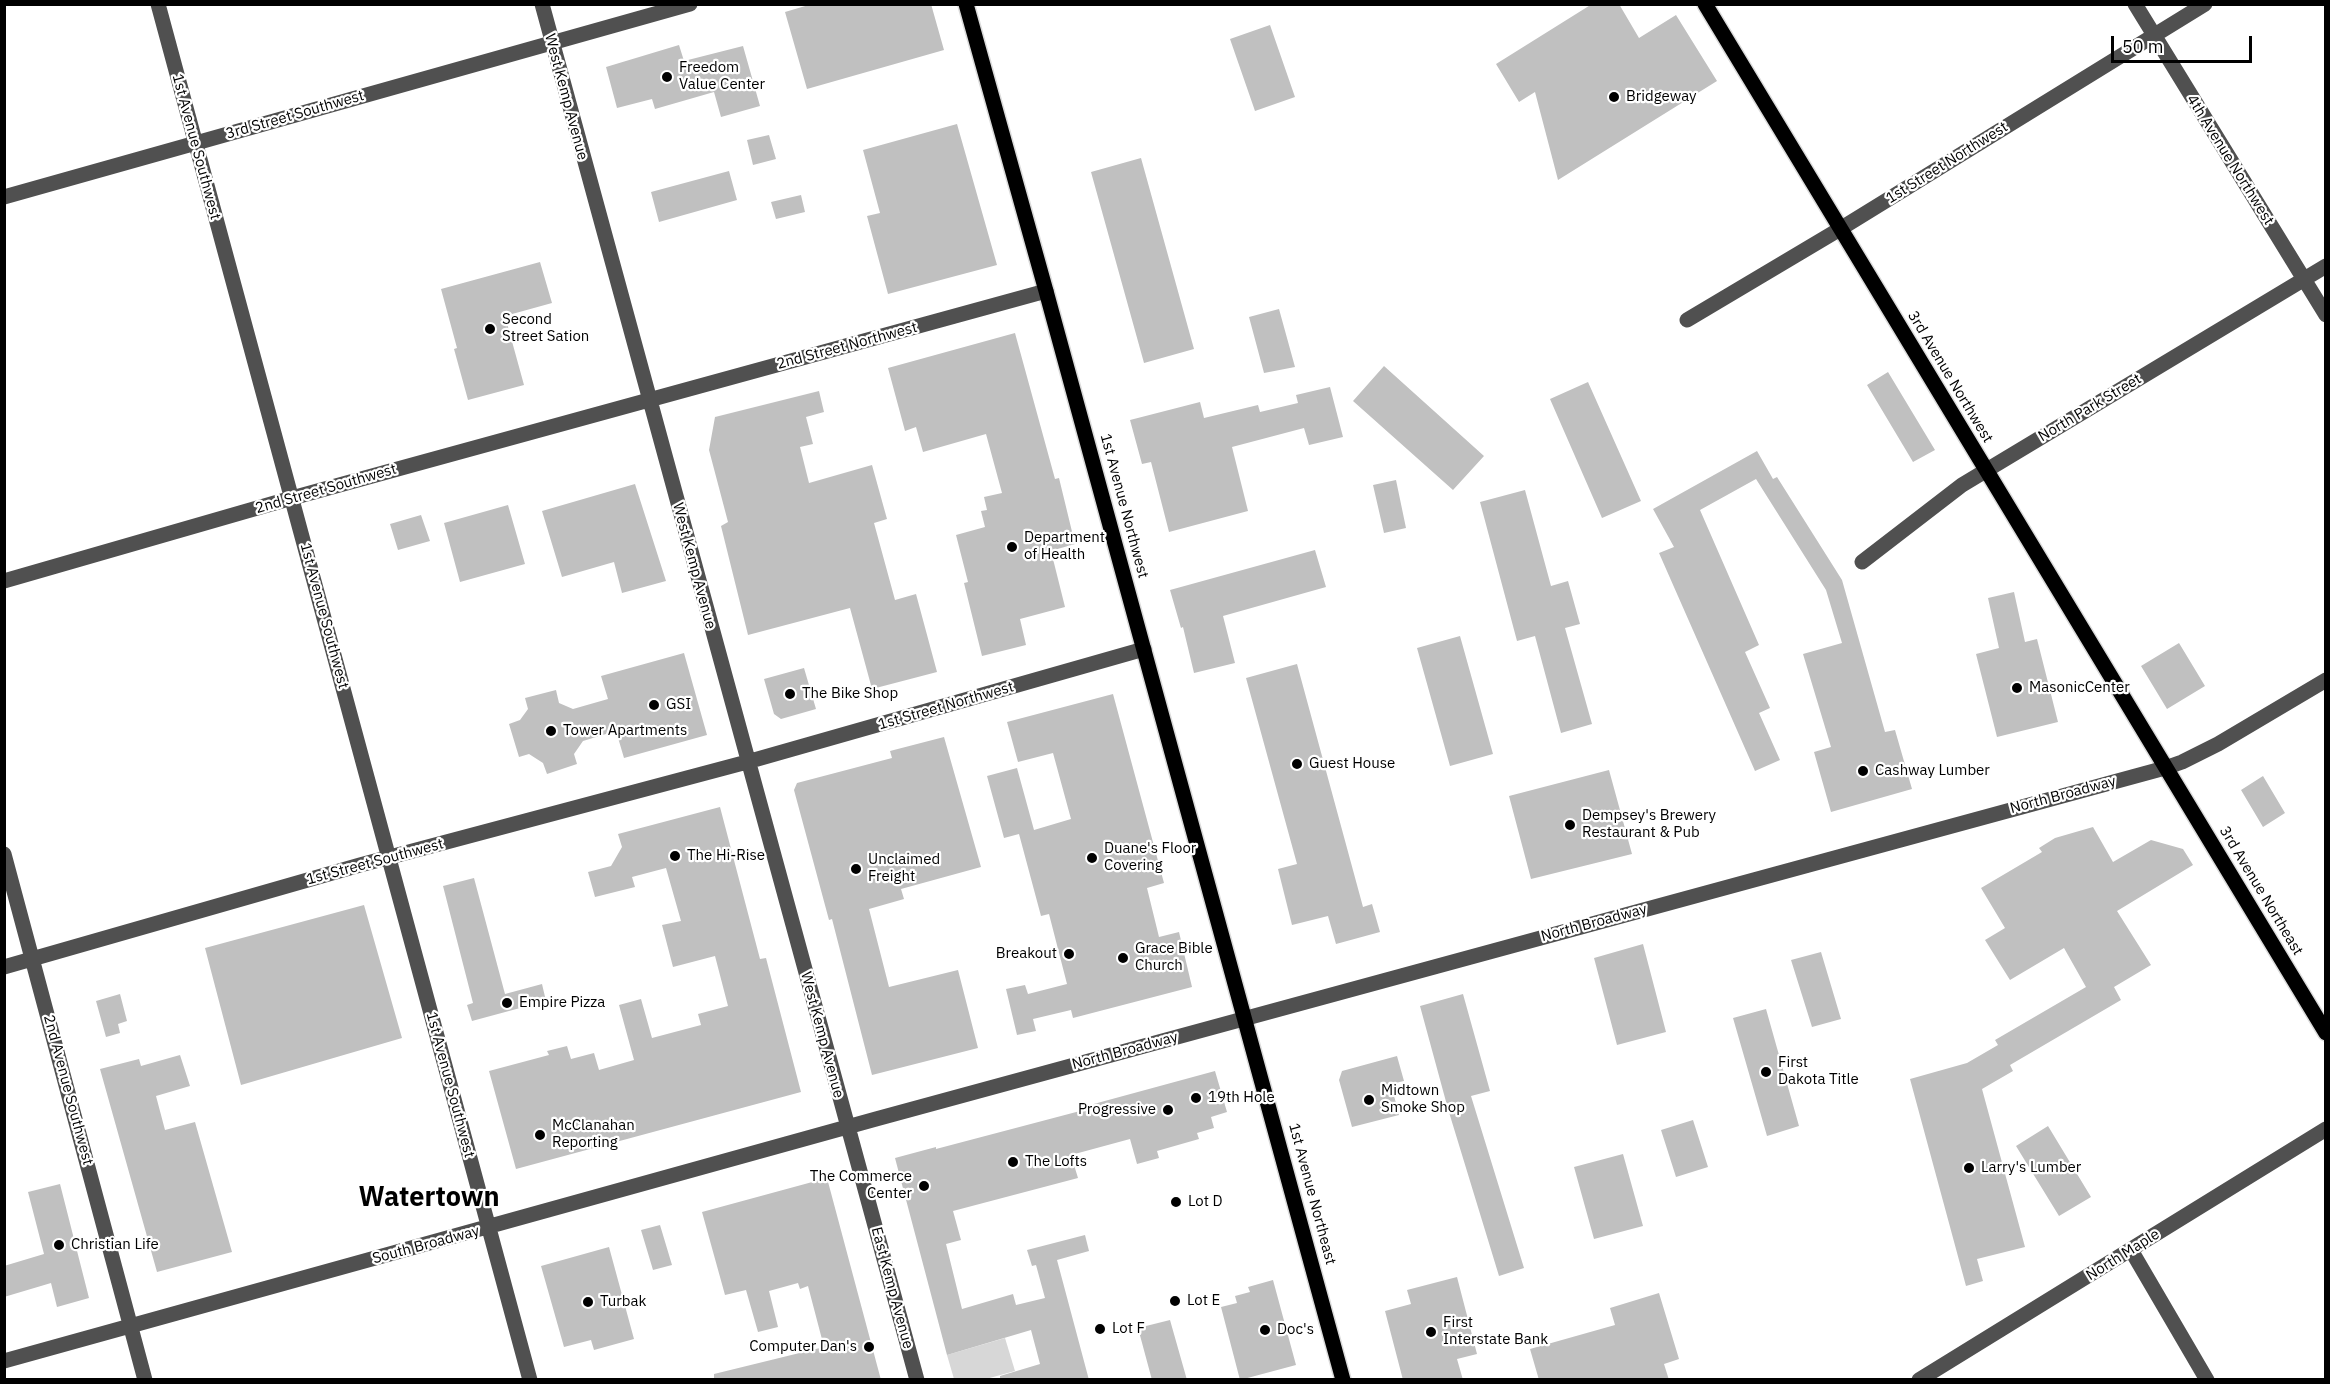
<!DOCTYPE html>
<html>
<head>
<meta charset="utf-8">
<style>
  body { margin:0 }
  #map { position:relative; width:2330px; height:1384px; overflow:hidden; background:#fff; font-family:"IBM Plex Sans",sans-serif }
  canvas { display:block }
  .frame { position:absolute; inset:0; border:6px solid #000; pointer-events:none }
  .scale { position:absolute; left:2111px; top:36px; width:141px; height:27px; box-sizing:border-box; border:3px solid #000; border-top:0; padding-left:8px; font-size:18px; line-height:21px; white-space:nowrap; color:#000; -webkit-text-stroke:4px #fff; paint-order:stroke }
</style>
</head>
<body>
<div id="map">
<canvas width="2330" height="1384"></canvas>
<div class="frame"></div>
<div class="scale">50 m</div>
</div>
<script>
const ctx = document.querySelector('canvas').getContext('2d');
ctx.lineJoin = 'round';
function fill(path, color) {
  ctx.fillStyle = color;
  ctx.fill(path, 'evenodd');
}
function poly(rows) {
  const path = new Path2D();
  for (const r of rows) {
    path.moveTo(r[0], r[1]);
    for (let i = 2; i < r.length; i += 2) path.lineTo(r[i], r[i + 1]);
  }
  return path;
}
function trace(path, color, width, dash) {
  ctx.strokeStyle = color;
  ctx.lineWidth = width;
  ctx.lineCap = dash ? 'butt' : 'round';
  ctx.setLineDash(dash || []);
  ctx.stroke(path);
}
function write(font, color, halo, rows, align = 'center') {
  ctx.font = font + ' "IBM Plex Sans",sans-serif';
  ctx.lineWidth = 4.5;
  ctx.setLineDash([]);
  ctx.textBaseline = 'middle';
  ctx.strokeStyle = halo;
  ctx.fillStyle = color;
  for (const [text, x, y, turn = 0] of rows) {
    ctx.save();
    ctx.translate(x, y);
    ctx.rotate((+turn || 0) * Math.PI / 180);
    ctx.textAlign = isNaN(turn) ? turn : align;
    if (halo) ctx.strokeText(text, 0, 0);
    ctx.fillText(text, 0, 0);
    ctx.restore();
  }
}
fill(poly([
  [1005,1338,1015,1371,986,1379,954,1379,947,1355]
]), '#d7d7d7');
fill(poly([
  [812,4,931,4,944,50,807,89,785,12],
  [1592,4,1619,4,1639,38,1676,15,1717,81,1558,180,1535,92,1519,102,1496,64],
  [1270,25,1295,97,1255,111,1230,39],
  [679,45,684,61,743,46,760,106,721,117,714,92,655,109,652,99,617,108,606,67],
  [957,124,997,265,888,294,867,216,880,213,863,150],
  [769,135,776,159,753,165,747,140],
  [1141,158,1194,349,1144,363,1091,172],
  [729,171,737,200,659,222,651,192],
  [801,195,805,212,776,219,771,202],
  [540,262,552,303,505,316,524,385,468,400,454,349,457,348,441,289],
  [1279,309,1295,367,1264,373,1249,317],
  [1015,333,1055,479,1059,478,1075,544,1054,550,1056,559,1053,559,1065,607,1020,619,1026,645,982,656,964,583,968,582,956,535,985,527,981,511,987,510,984,497,1002,493,986,434,923,452,916,427,905,431,888,368],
  [1384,366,1484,456,1453,490,1353,401],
  [1888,372,1935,450,1913,462,1867,385],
  [1588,382,1641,501,1602,518,1550,399],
  [1330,387,1343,437,1309,445,1304,428,1232,447,1248,511,1169,532,1151,462,1142,464,1130,420,1200,402,1204,418,1258,405,1260,412,1298,403,1296,395],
  [819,391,824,412,806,417,813,444,800,447,809,483,872,465,887,519,874,523,895,600,916,594,937,672,872,689,850,608,748,635,721,526,728,522,709,450,715,417],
  [1757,451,1773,479,1777,477,1842,580,1885,732,1895,730,1912,789,1831,812,1814,752,1831,747,1803,654,1842,643,1826,590,1756,479,1700,510,1759,645,1745,652,1770,708,1759,713,1780,760,1755,771,1659,553,1674,547,1653,509],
  [1396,480,1406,528,1384,533,1373,485],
  [635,484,666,581,622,593,614,562,562,577,542,511],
  [1525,490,1551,586,1568,581,1580,624,1565,628,1592,724,1561,733,1535,636,1517,641,1480,502],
  [508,505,525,564,460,582,444,523],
  [421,515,430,541,398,550,390,524],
  [1315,550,1326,587,1223,616,1235,663,1194,673,1183,627,1181,628,1170,590],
  [2014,592,2025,642,2037,639,2058,722,1997,737,1976,654,1999,648,1988,598],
  [1460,636,1493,754,1450,766,1417,648],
  [2179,643,2205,686,2167,709,2141,666],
  [684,653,707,735,624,758,616,731,583,741,574,754,577,764,547,774,543,763,529,754,519,757,509,724,520,720,528,709,525,698,556,690,559,703,573,709,608,699,601,676],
  [1297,664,1363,907,1372,904,1380,932,1336,944,1328,916,1292,925,1278,869,1297,864,1246,678],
  [804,668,816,709,781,719,774,714,764,679],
  [1113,694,1164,883,1147,888,1159,937,1179,932,1192,987,1073,1018,1071,1010,1033,1019,1036,1031,1017,1035,1006,989,1025,985,1028,994,1067,984,1049,914,1041,916,1019,834,1004,838,987,776,1017,768,1034,830,1071,819,1053,753,1018,762,1007,722],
  [944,737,981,867,901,889,904,899,869,909,889,987,958,970,978,1048,872,1075,832,919,829,920,794,790,797,783,892,758,890,751],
  [1609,770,1632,854,1531,879,1509,796],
  [2263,776,2285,813,2263,827,2241,790],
  [720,807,760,959,766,958,801,1092,516,1169,489,1071,549,1055,547,1051,567,1046,571,1059,594,1053,599,1070,634,1060,619,1005,641,999,652,1038,701,1025,698,1014,728,1006,715,956,673,967,662,925,681,921,666,868,632,877,635,887,595,897,588,872,611,866,622,847,618,834],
  [2093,827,2113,862,2151,840,2183,849,2193,865,2117,911,2151,965,2114,987,2121,1000,2010,1065,2013,1071,1982,1089,2025,1247,1977,1259,1983,1281,1966,1286,1910,1079,1967,1063,1998,1045,1995,1040,2086,987,2064,948,2010,980,1985,940,2005,928,1981,888,2042,852,2039,848,2055,838],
  [474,878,505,994,542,984,546,1001,472,1021,467,1005,473,1003,443,886],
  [364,905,402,1038,241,1085,205,948],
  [1643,944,1666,1032,1617,1045,1594,958],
  [1821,952,1841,1019,1812,1027,1791,960],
  [120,994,127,1021,118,1024,120,1033,106,1037,96,1001],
  [1463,994,1490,1091,1471,1096,1524,1268,1499,1276,1448,1109,1420,1006],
  [1766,1009,1799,1126,1767,1136,1733,1018],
  [180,1055,190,1086,156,1096,165,1130,195,1122,232,1252,157,1272,100,1069,139,1059,141,1066],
  [1397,1056,1404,1081,1391,1084,1399,1115,1352,1127,1339,1080,1342,1071],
  [1215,1071,1227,1112,1211,1117,1214,1128,1197,1133,1199,1139,1157,1151,1159,1158,1137,1164,1130,1139,1071,1155,1078,1178,953,1211,961,1240,946,1244,962,1309,1013,1294,1016,1305,1045,1298,1036,1265,1032,1266,1027,1250,1085,1235,1089,1251,1057,1260,1089,1380,1000,1380,1000,1376,1040,1364,1031,1330,947,1355,895,1158,936,1147,936,1149,1080,1111,1079,1108],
  [1693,1120,1708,1167,1676,1177,1661,1130],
  [2048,1126,2091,1197,2059,1216,2016,1146],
  [1623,1154,1643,1226,1594,1239,1574,1167],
  [827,1178,881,1380,714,1380,714,1374,824,1347,808,1286,800,1289,798,1283,769,1291,778,1327,758,1332,746,1290,725,1295,702,1212],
  [60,1184,89,1298,57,1307,51,1283,4,1297,4,1266,44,1254,28,1192],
  [660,1225,672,1265,653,1270,641,1230],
  [609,1247,634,1339,594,1350,591,1340,564,1347,541,1266],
  [1457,1277,1477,1354,1457,1359,1463,1380,1403,1380,1385,1311,1411,1304,1407,1290],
  [1273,1280,1296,1365,1240,1380,1221,1307,1237,1303,1235,1296,1250,1292,1248,1287],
  [1659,1293,1679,1359,1664,1364,1669,1380,1539,1380,1530,1349,1615,1325,1610,1308],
  [1170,1320,1187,1380,1152,1380,1138,1328]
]), '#c0c0c0');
const major = poly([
  [966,4,1046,291,1343,1380],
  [1705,4,2326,1033]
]);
trace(major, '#dbdbdb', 18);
trace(poly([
  [158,4,530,1380],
  [542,4,917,1380],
  [2135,4,2326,315],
  [4,197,690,4],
  [1687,320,1840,229,2205,4],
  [1862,562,1962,485,2326,266],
  [4,581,292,498,1046,291],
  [4,854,145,1380],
  [4,967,360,865,747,762,1144,649],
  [2131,1250,2207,1380],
  [4,1361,876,1119,2165,768,2182,762,2218,744,2326,680],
  [1919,1380,2326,1129]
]), '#505050', 15);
trace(major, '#000', 15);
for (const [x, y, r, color] of [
  [667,77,6,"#000"],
  [1614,97,6,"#000"],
  [490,329,6,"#000"],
  [1012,547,6,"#000"],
  [2017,688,6,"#000"],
  [790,694,6,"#000"],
  [654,705,6,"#000"],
  [551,731,6,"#000"],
  [1297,764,6,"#000"],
  [1863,771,6,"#000"],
  [1570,825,6,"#000"],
  [675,856,6,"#000"],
  [1092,858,6,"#000"],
  [856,869,6,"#000"],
  [1069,954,6,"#000"],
  [1123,958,6,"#000"],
  [507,1003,6,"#000"],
  [1766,1072,6,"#000"],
  [1196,1098,6,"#000"],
  [1369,1100,6,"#000"],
  [1168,1110,6,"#000"],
  [540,1135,6,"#000"],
  [1013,1162,6,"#000"],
  [1969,1168,6,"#000"],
  [924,1186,6,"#000"],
  [1176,1202,6,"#000"],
  [59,1245,6,"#000"],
  [1175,1301,6,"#000"],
  [588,1302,6,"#000"],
  [1100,1329,6,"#000"],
  [1265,1330,6,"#000"],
  [1431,1332,6,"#000"],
  [869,1347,6,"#000"]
]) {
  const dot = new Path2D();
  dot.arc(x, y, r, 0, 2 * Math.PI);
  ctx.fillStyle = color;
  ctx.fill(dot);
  trace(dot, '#fff', 2);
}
write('15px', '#000', '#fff', [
  ["Freedom",679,68],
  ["Value Center",679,85],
  ["Bridgeway",1626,97],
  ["Second",502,320],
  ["Street Sation",502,337],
  ["Department",1024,538],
  ["of Health",1024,555],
  ["MasonicCenter",2029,688],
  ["The Bike Shop",802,694],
  ["GSI",666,705],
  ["Tower Apartments",563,731],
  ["Guest House",1309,764],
  ["Cashway Lumber",1875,771],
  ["Dempsey's Brewery",1582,816],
  ["Restaurant & Pub",1582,833],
  ["Duane's Floor",1104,849],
  ["Covering",1104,866],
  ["The Hi-Rise",687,856],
  ["Unclaimed",868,860],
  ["Freight",868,877],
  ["Grace Bible",1135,949],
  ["Church",1135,966],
  ["Breakout",1057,954,"right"],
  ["Empire Pizza",519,1003],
  ["First",1778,1063],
  ["Dakota Title",1778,1080],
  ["Midtown",1381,1091],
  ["Smoke Shop",1381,1108],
  ["19th Hole",1208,1098],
  ["Progressive",1156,1110,"right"],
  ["McClanahan",552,1126],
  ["Reporting",552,1143],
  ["The Lofts",1025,1162],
  ["Larry's Lumber",1981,1168],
  ["The Commerce",912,1177,"right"],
  ["Center",912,1194,"right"],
  ["Lot D",1188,1202],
  ["Christian Life",71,1245],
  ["Lot E",1187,1301],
  ["Turbak",600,1302],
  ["First",1443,1323],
  ["Interstate Bank",1443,1340],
  ["Lot F",1112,1329],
  ["Doc's",1277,1330],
  ["Computer Dan's",857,1347,"right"]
], 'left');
write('15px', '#000', '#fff', [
  ["West Kemp Avenue",566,97,75],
  ["3rd Street Southwest",295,115,-16],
  ["1st Avenue Southwest",196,147,75],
  ["4th Avenue Northwest",2230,160,58],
  ["1st Street Northwest",1947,163,-32],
  ["2nd Street Northwest",847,346,-15],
  ["3rd Avenue Northwest",1950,377,59],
  ["North Park Street",2090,408,-31],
  ["2nd Street Southwest",326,489,-16],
  ["1st Avenue Northwest",1124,506,75],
  ["West Kemp Avenue",694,566,75],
  ["1st Avenue Southwest",324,616,75],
  ["1st Street Northwest",946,706,-16],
  ["North Broadway",2063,795,-15],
  ["1st Street Southwest",375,862,-15],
  ["3rd Avenue Northeast",2261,891,59],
  ["North Broadway",1594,923,-15],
  ["West Kemp Avenue",822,1035,75],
  ["North Broadway",1125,1051,-15],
  ["1st Avenue Southwest",450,1085,75],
  ["2nd Avenue Southwest",68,1090,75],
  ["1st Avenue Northeast",1312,1194,75],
  ["South Broadway",426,1245,-15],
  ["North Maple",2123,1255,-32],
  ["East Kemp Avenue",892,1288,75]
]);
write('bold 27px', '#000', '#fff', [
  ["Watertown",429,1198]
]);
</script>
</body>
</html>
